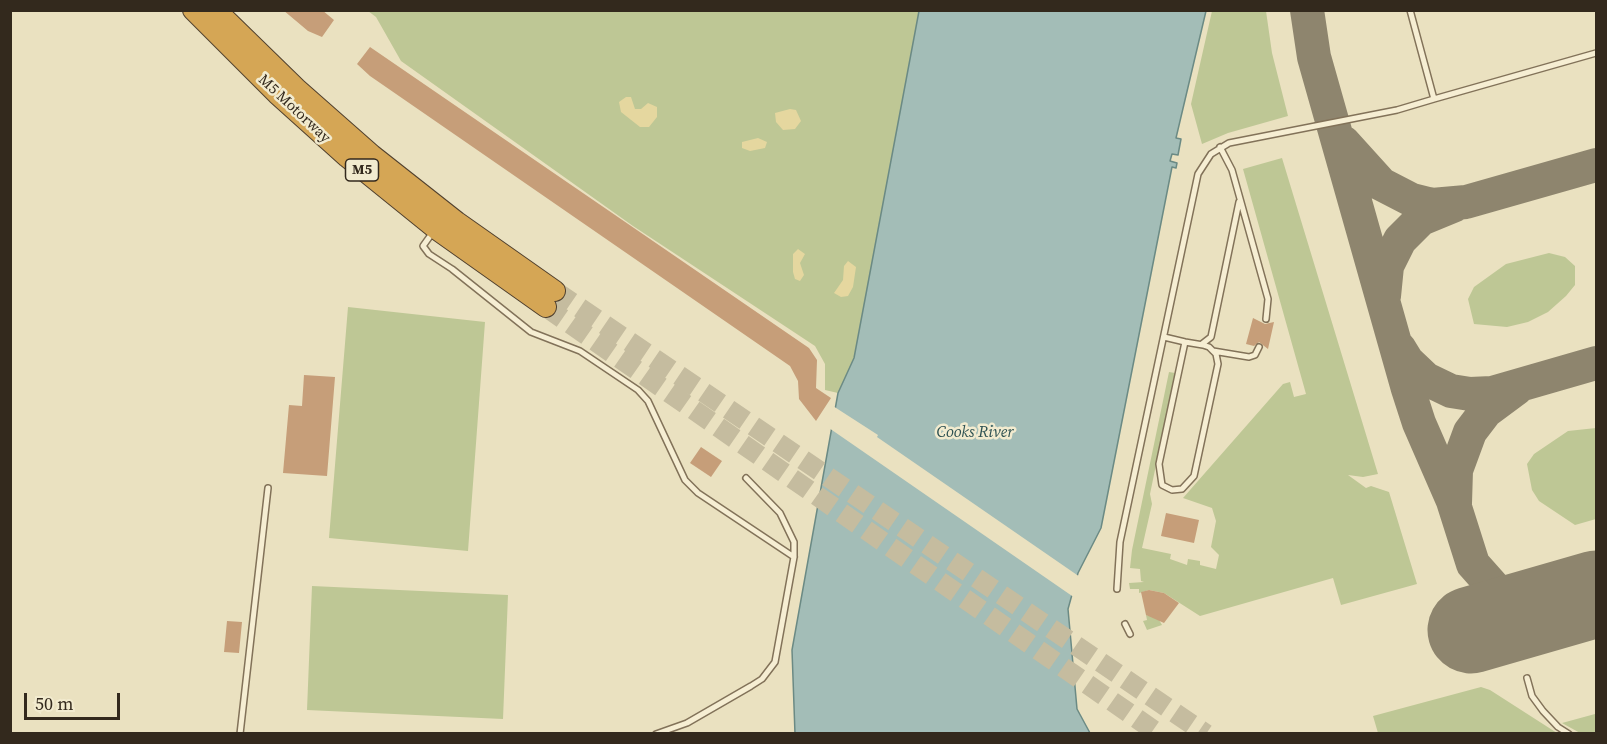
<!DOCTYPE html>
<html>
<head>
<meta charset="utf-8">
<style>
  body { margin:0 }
  #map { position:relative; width:1607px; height:744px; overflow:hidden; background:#eae1c0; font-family:"Source Serif 4",serif }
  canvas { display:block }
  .frame { position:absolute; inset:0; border:12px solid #33291d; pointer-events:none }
  .scale { position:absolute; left:24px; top:693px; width:96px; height:27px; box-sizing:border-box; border:3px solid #33291d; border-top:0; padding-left:8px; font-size:18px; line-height:21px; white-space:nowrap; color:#33291d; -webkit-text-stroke:4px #f2ebcf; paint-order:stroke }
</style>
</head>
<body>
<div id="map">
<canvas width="1607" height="744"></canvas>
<div class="frame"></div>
<div class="scale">50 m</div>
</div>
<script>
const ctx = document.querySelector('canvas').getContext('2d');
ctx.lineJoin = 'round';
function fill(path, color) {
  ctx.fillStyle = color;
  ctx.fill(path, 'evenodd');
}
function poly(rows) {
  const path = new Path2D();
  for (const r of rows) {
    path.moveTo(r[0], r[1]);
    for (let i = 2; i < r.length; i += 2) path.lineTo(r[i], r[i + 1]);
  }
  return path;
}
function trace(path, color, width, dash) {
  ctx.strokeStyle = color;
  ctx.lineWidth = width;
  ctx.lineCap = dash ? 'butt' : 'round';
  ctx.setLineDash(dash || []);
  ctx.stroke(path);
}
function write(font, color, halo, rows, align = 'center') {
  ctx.font = font + ' "Source Serif 4",serif';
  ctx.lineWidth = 5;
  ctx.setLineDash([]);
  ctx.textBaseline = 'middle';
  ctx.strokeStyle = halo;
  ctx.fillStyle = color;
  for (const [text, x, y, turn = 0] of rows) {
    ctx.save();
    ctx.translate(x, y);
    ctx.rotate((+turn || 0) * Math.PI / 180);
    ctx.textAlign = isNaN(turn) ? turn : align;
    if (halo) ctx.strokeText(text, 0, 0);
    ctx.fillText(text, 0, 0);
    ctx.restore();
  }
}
fill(poly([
  [368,11,919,11,854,358,838,393,825,390,825,364,815,346,633,226,401,61,376,17],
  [1212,11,1266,11,1272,53,1288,116,1228,133,1202,144,1191,104],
  [1282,158,1378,474,1363,477,1348,475,1366,488,1371,486,1389,492,1417,584,1341,605,1333,578,1200,616,1164,593,1149,590,1139,593,1139,589,1130,589,1129,583,1144,582,1141,581,1140,569,1130,568,1132,550,1169,372,1175,373,1150,494,1152,504,1142,548,1171,554,1170,559,1187,565,1188,559,1200,561,1200,565,1216,569,1219,555,1211,547,1216,521,1212,508,1183,498,1283,384,1290,382,1294,397,1306,394,1243,169],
  [1549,253,1565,257,1575,266,1575,285,1566,296,1548,312,1528,322,1507,327,1474,324,1468,299,1474,287,1506,264],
  [348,307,485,322,468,551,329,538],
  [1596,428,1596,519,1575,525,1539,501,1532,490,1527,464,1534,454,1568,431],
  [312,586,508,595,503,719,307,710],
  [1146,615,1158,618,1162,625,1147,630,1143,621,1147,620],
  [1481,687,1490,690,1557,733,1378,733,1373,716],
  [1595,714,1596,733,1580,733,1562,723]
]), '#bec795');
fill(poly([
  [626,97,631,97,635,109,641,109,648,103,657,107,657,117,649,127,640,127,621,112,619,102],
  [790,109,796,110,801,121,795,129,783,130,776,122,775,113],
  [758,138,767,142,765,148,750,151,742,148,742,142],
  [798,249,805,254,800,263,804,275,800,281,795,279,793,272,793,254],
  [848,261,856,267,853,287,848,296,841,297,834,293,843,280,844,266]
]), '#e5d79f');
const water = poly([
  [919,11,1206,11,1176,138,1181,139,1178,155,1172,154,1170,161,1177,163,1176,168,1172,167,1101,528,1078,573,1068,609,1077,709,1090,733,795,734,792,650,838,393,854,358,919,11]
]);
fill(water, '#a3bdb7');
trace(water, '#6b8a84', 1.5);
fill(poly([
  [833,406,878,435,877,437,1080,577,1075,598,829,428]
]), '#eae1c0');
trace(poly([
  [1307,10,1314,57,1408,389,1419,423,1453,501,1473,564,1497,591,1511,601,1528,607,1545,606,1596,592],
  [1343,142,1381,184,1412,200,1432,205,1466,202,1596,165],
  [1384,296,1387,266,1400,240,1421,219,1455,205],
  [1399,348,1407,361,1426,379,1451,391,1470,394,1492,393,1596,363],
  [1455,503,1456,470,1470,432,1486,411,1517,388]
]), '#8e856e', 34);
trace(poly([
  [1471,630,1596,594]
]), '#8e856e', 87);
fill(poly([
  [283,10,322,10,334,20,322,37,308,31],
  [370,47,809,348,817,360,816,388,831,398,816,421,799,399,798,381,790,366,370,76,357,64],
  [1253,318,1265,324,1274,322,1268,349,1259,342,1254,346,1246,344],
  [304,375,335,377,327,476,283,473,289,405,302,406],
  [701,447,722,461,711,477,690,463],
  [1166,513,1199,520,1194,543,1161,536],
  [1149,590,1164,593,1179,603,1164,623,1146,615,1141,592],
  [227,621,242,622,239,653,224,652]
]), '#c69e79');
trace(poly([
  [555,291,1206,734],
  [546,307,1159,734]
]), '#c5bc9f', 20, [20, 10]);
const service = poly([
  [1434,99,1596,53],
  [1220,147,1232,170,1268,299,1266,319],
  [433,232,423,246,429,254,452,269,531,332,580,351,638,390,648,401,685,480,698,493,794,557],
  [1164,337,1185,342,1203,345,1209,347,1216,354,1218,364,1194,476,1182,489,1172,490,1162,485,1159,464,1185,342],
  [1202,344,1211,337,1239,202],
  [1213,351,1249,357,1255,355,1259,347],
  [1117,589,1120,542,1198,174,1211,154,1229,143,1397,110,1434,99,1410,10],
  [1125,624,1130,634],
  [1527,678,1532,696,1543,711,1558,727,1569,734],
  [240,734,268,488],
  [656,734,687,723,751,686,762,679,775,662,794,557,794,542,780,513,746,478]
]);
const motorway = poly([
  [193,10,277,94,347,157,436,229,546,307],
  [216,10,296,88,372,155,457,222,555,291]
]);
trace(service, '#827259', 8);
trace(motorway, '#50402e', 22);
trace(service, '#f6eed3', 5);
trace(motorway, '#d5a655', 20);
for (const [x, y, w] of [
  [362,170,33]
]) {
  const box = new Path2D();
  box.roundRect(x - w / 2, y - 11, w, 22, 4.5);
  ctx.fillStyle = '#f2ebcf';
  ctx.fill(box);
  trace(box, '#33291d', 1.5);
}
write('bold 14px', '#33291d', null, [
  ["M5",362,170]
]);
write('15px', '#33291d', '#f2ebcf', [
  ["M5 Motorway",294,109,43]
]);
write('italic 16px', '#2d5152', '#f2ebcf', [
  ["Cooks River",975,433]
]);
</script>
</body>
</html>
